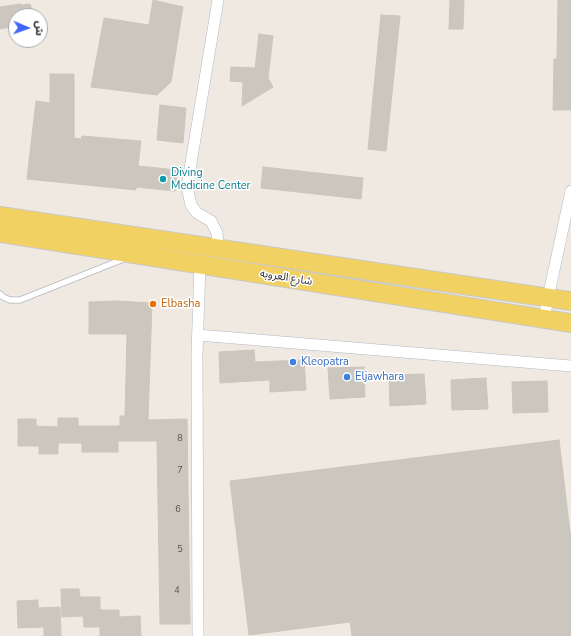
<!DOCTYPE html>
<html>
<head>
<meta charset="utf-8">
<style>
  body { margin:0 }
  #map { position:relative; width:571px; height:636px; overflow:hidden; background:#efe9e1; font-family:"Nunito Sans","Noto Sans Arabic",sans-serif }
  canvas { display:block }
  .north { position:absolute; left:8px; top:8px; width:40px; height:40px; box-sizing:border-box; background:#fff; border:1px solid #ababab; border-radius:50%; rotate:92deg; font-size:11px; font-weight:700; line-height:16px; text-align:center; color:#2e2e2e }
  .north::after { content:''; display:block; margin:auto; width:14px; height:18px; background:#4264fb; clip-path:polygon(50% 0,100% 100%,50% 72%,0 100%) }
</style>
</head>
<body>
<div id="map">
<canvas width="571" height="636"></canvas>
<div class="north">ش</div>
</div>
<script>
const ctx = document.querySelector('canvas').getContext('2d');
ctx.lineJoin = 'round';
function fill(path, color) {
  ctx.fillStyle = color;
  ctx.fill(path, 'evenodd');
}
function poly(rows) {
  const path = new Path2D();
  for (const r of rows) {
    path.moveTo(r[0], r[1]);
    for (let i = 2; i < r.length; i += 2) path.lineTo(r[i], r[i + 1]);
  }
  return path;
}
function trace(path, color, width, dash) {
  ctx.strokeStyle = color;
  ctx.lineWidth = width;
  ctx.lineCap = dash ? 'butt' : 'round';
  ctx.setLineDash(dash || []);
  ctx.stroke(path);
}
function write(font, color, halo, rows, align = 'center') {
  ctx.font = font + ' "Nunito Sans","Noto Sans Arabic",sans-serif';
  ctx.lineWidth = 3;
  ctx.setLineDash([]);
  ctx.textBaseline = 'middle';
  ctx.strokeStyle = halo;
  ctx.fillStyle = color;
  for (const [text, x, y, turn = 0] of rows) {
    ctx.save();
    ctx.translate(x, y);
    ctx.rotate((+turn || 0) * Math.PI / 180);
    ctx.textAlign = isNaN(turn) ? turn : align;
    if (halo) ctx.strokeText(text, 0, 0);
    ctx.fillText(text, 0, 0);
    ctx.restore();
  }
}
const building = poly([
  [153,0,183,7,171,82,157,95,91,87,104,18,149,25,153,0],
  [450,0,464,0,463,29,449,29,450,0],
  [558,0,571,0,571,110,553,110,554,59,557,59,558,0],
  [20,4,21,5,30,4,34,16,16,16,16,26,0,29,0,7,20,4],
  [381,15,400,16,386,151,368,149,381,15],
  [259,34,273,36,268,78,273,87,242,106,243,82,230,81,231,67,255,68,259,34],
  [50,74,74,74,74,138,81,139,82,136,141,141,138,166,177,170,175,191,136,187,136,190,27,179,36,101,50,103,50,74],
  [160,105,186,108,183,143,157,140,160,105],
  [263,167,363,178,361,199,261,188,263,167],
  [117,301,152,303,148,420,187,419,190,624,160,624,157,441,118,441,118,452,82,452,82,443,58,443,58,454,39,454,39,446,18,446,18,419,36,419,36,426,58,427,58,418,78,418,78,426,120,426,120,416,125,416,127,334,89,334,89,302,117,301],
  [254,350,255,362,304,360,306,390,270,392,270,380,220,383,219,352,254,350],
  [364,367,365,397,330,399,328,368,364,367],
  [424,374,426,404,390,406,389,375,424,374],
  [486,378,488,409,452,410,451,380,486,378],
  [547,381,548,412,513,413,512,382,547,381],
  [559,440,571,540,571,636,352,636,350,622,249,635,230,481,559,440],
  [61,589,79,589,80,597,100,597,100,610,119,610,119,617,140,616,141,636,100,636,100,627,84,627,83,616,62,617,61,589],
  [38,600,38,608,60,607,61,636,44,636,44,627,18,628,17,601,38,600]
]);
fill(building, '#cbc7bf');
trace(building, '#cbc5ba', 1);
const service = poly([
  [0,294,3,297,10,300,20,300,126,258]
]);
const minor = poly([
  [218,0,187,187,191,205,197,213,211,221,217,233,218,248],
  [544,319,548,298,571,191],
  [198,335,571,366],
  [198,636,197,354,200,264]
]);
const primary = poly([
  [0,216,571,301],
  [0,233,571,323]
]);
trace(service, '#b4b7c1', 7);
trace(minor, '#b4b7c1', 12);
trace(primary, '#c9c9c9', 20);
trace(service, '#fff', 5.5);
trace(minor, '#fff', 11);
trace(primary, '#f2d163', 18);
for (const [x, y, r, color] of [
  [163,179,4,"#0f9aa8"],
  [153,304,4,"#e8710a"],
  [293,362,4,"#3f7fe0"],
  [347,377,4,"#3f7fe0"]
]) {
  const dot = new Path2D();
  dot.arc(x, y, r, 0, 2 * Math.PI);
  ctx.fillStyle = color;
  ctx.fill(dot);
  trace(dot, '#fff', 1.5);
}
write('9px', '#555452', null, [
  ["8",180,439],
  ["7",180,471],
  ["6",178,510],
  ["5",180,550],
  ["4",177,591]
]);
write('11px', '#0d838f', '#fff', [
  ["Diving",171,173],
  ["Medicine Center",171,186]
], 'left');
write('11px', '#2e2e2e', '#fff', [
  ["شارع العروبه",286,278,9]
]);
write('11px', '#c56008', '#fff', [
  ["Elbasha",161,304]
], 'left');
write('11px', '#366cbe', '#fff', [
  ["Kleopatra",301,362],
  ["Eljawhara",355,377]
], 'left');
</script>
</body>
</html>
